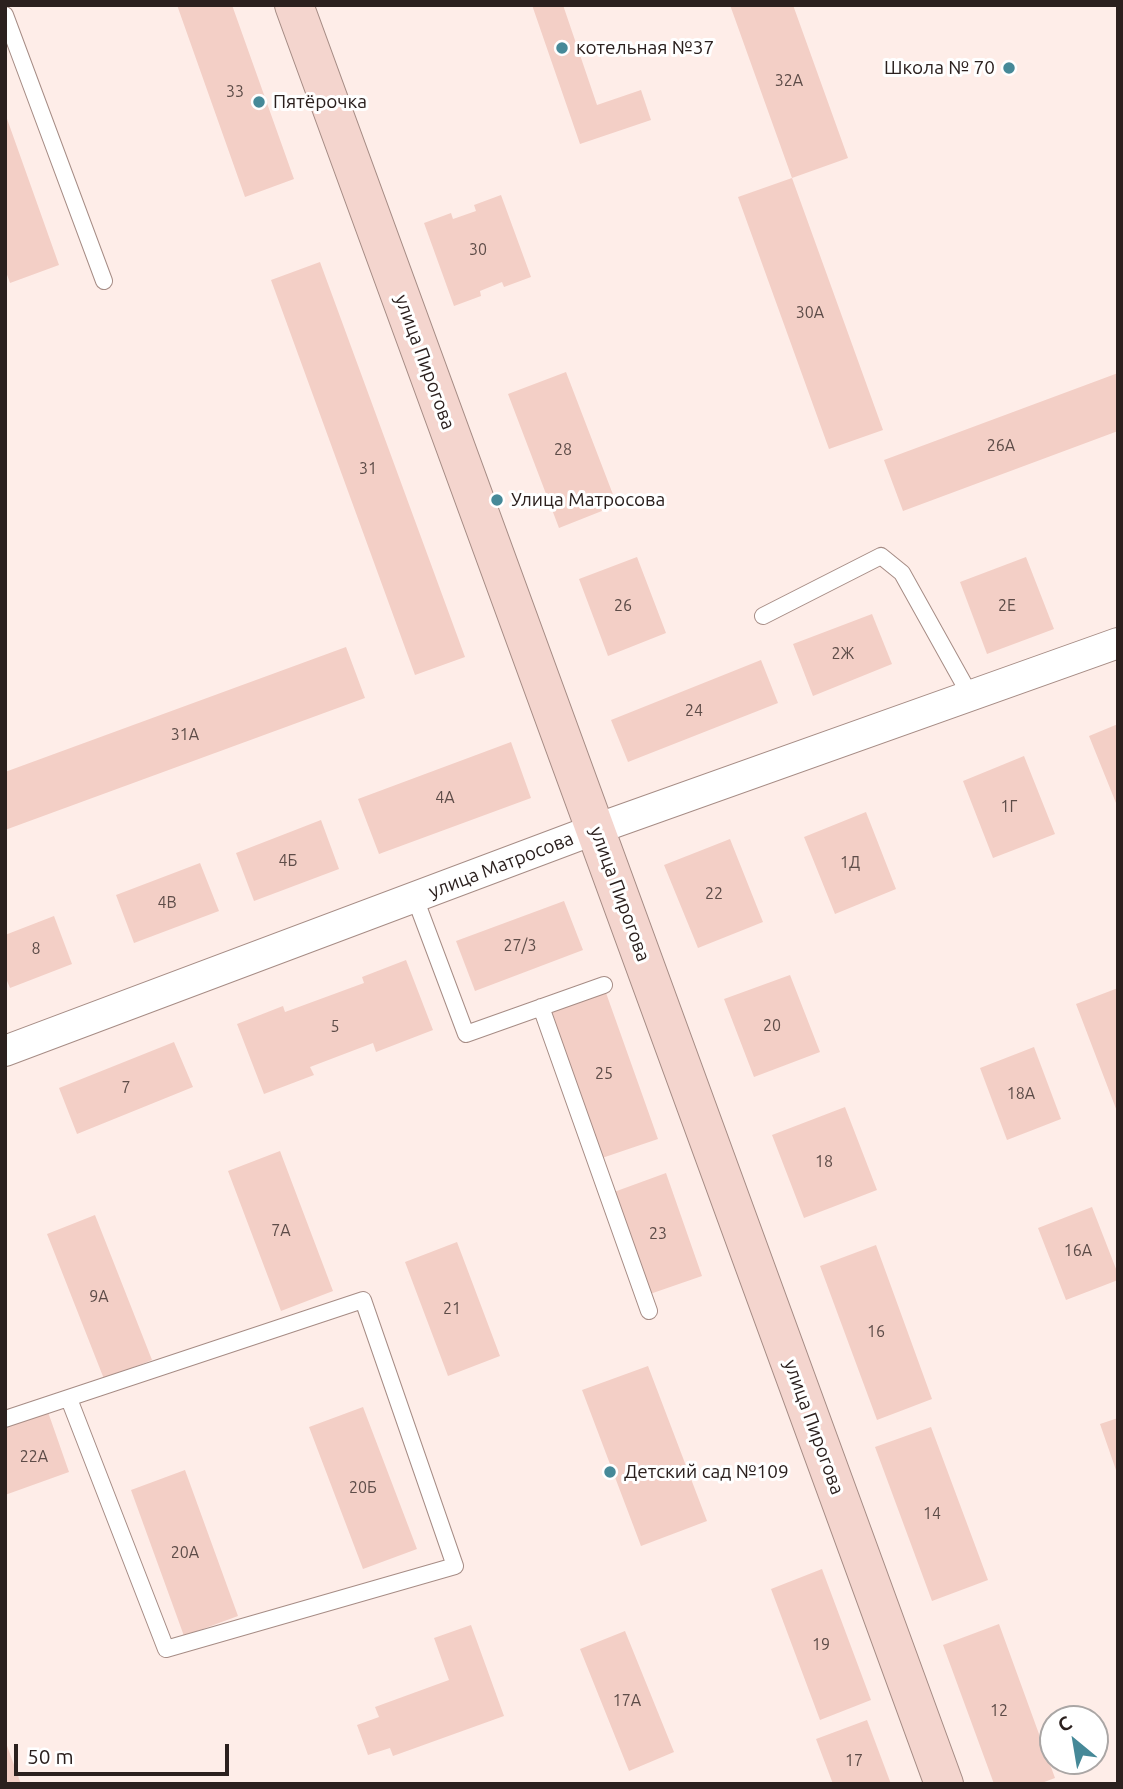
<!DOCTYPE html>
<html>
<head>
<meta charset="utf-8">
<style>
  body { margin:0 }
  #map { position:relative; width:1123px; height:1789px; overflow:hidden; background:#feede8; font-family:Ubuntu,sans-serif }
  canvas { display:block }
  .frame { position:absolute; inset:0; border:7px solid #2b201e; pointer-events:none }
  .north { position:absolute; left:1039px; top:1705px; width:70px; height:70px; box-sizing:border-box; background:#fff; border:2px solid #aaa6a5; border-radius:50%; rotate:330deg; font-size:19px; font-weight:700; line-height:28px; text-align:center; color:#2b201e }
  .north::after { content:''; display:block; margin:auto; width:24px; height:32px; background:#468998; clip-path:polygon(50% 0,100% 100%,50% 72%,0 100%) }
  .scale { position:absolute; left:14px; top:1744px; width:215px; height:32px; box-sizing:border-box; border:4px solid #2b201e; border-top:0; padding-left:9px; font-size:21px; line-height:24px; white-space:nowrap; color:#2b201e; -webkit-text-stroke:5px #fff; paint-order:stroke }
</style>
</head>
<body>
<div id="map">
<canvas width="1123" height="1789"></canvas>
<div class="frame"></div>
<div class="north">С</div>
<div class="scale">50 m</div>
</div>
<script>
const ctx = document.querySelector('canvas').getContext('2d');
ctx.lineJoin = 'round';
function fill(path, color) {
  ctx.fillStyle = color;
  ctx.fill(path, 'evenodd');
}
function poly(rows) {
  const path = new Path2D();
  for (const r of rows) {
    path.moveTo(r[0], r[1]);
    for (let i = 2; i < r.length; i += 2) path.lineTo(r[i], r[i + 1]);
  }
  return path;
}
function trace(path, color, width, dash) {
  ctx.strokeStyle = color;
  ctx.lineWidth = width;
  ctx.lineCap = dash ? 'butt' : 'round';
  ctx.setLineDash(dash || []);
  ctx.stroke(path);
}
function write(font, color, halo, rows, align = 'center') {
  ctx.font = font + ' Ubuntu,sans-serif';
  ctx.lineWidth = 6;
  ctx.setLineDash([]);
  ctx.textBaseline = 'middle';
  ctx.strokeStyle = halo;
  ctx.fillStyle = color;
  for (const [text, x, y, turn = 0] of rows) {
    ctx.save();
    ctx.translate(x, y);
    ctx.rotate((+turn || 0) * Math.PI / 180);
    ctx.textAlign = isNaN(turn) ? turn : align;
    if (halo) ctx.strokeText(text, 0, 0);
    ctx.fillText(text, 0, 0);
    ctx.restore();
  }
}
fill(poly([
  [177,5,232,5,294,179,245,197],
  [532,5,563,5,597,105,641,90,651,120,580,144],
  [730,5,793,5,848,158,792,178],
  [6,116,59,265,10,283,5,269],
  [792,178,883,430,829,449,738,197],
  [501,195,531,277,504,287,502,282,480,291,481,296,454,306,424,223,451,213,453,219,476,211,474,205],
  [320,262,465,657,415,675,271,280],
  [566,372,617,505,559,528,508,394],
  [1118,373,1118,431,903,511,884,460],
  [637,557,666,633,608,656,579,579],
  [1026,557,1054,629,987,654,960,582],
  [872,614,892,664,813,696,793,644],
  [346,647,365,698,5,830,5,772],
  [761,660,778,703,628,762,611,720],
  [1118,724,1118,808,1089,736],
  [511,742,531,798,379,854,358,799],
  [1024,756,1055,834,993,858,963,781],
  [866,812,896,889,835,914,804,837],
  [321,820,339,869,254,901,236,853],
  [730,839,763,922,698,948,664,865],
  [200,863,219,911,134,943,116,895],
  [564,901,583,950,475,991,456,941],
  [54,916,72,964,10,988,5,976,5,935],
  [406,960,433,1030,376,1052,373,1043,310,1067,314,1075,264,1094,237,1024,283,1006,285,1012,364,983,362,977],
  [790,975,820,1052,754,1077,724,999],
  [1118,988,1118,1114,1076,1004],
  [605,990,658,1139,602,1158,550,1010],
  [174,1042,193,1087,77,1134,59,1088],
  [1034,1047,1061,1119,1007,1140,980,1068],
  [845,1107,877,1190,804,1218,772,1135],
  [280,1151,333,1291,281,1311,228,1171],
  [666,1173,702,1276,650,1294,614,1192],
  [1092,1207,1118,1274,1118,1280,1066,1300,1038,1228],
  [95,1215,152,1360,104,1379,47,1234],
  [457,1242,500,1356,448,1376,405,1262],
  [876,1245,932,1399,877,1420,820,1266],
  [648,1366,707,1521,641,1546,582,1390],
  [363,1407,417,1549,363,1569,309,1427],
  [48,1412,69,1472,5,1495,5,1427],
  [1118,1418,1118,1473,1117,1473,1100,1424],
  [931,1427,988,1580,932,1601,875,1447],
  [185,1470,238,1616,184,1636,131,1490],
  [822,1569,871,1700,820,1720,771,1589],
  [999,1624,1055,1778,1039,1784,994,1784,943,1645],
  [471,1625,504,1716,393,1756,390,1748,368,1755,357,1725,379,1717,375,1707,449,1680,434,1638],
  [625,1631,674,1752,629,1771,580,1649],
  [867,1720,891,1784,833,1784,816,1739],
  [5,1743,6,1743,21,1784,5,1784]
]), '#f3cfc6');
const lane = poly([
  [5,15,104,281],
  [763,616,881,556,902,573,970,695],
  [415,898,466,1034,604,985],
  [541,1007,649,1311],
  [5,1419,363,1300,455,1566,166,1649,69,1399]
]);
const street = poly([
  [5,1051,596,829,1118,643]
]);
const secondary = poly([
  [294,5,944,1784]
]);
trace(lane, '#a68c85', 18);
trace(street, '#a68c85', 32);
trace(secondary, '#a68c85', 40);
trace(lane, '#fff', 16);
trace(street, '#fff', 30);
trace(secondary, '#f4d5ce', 38);
for (const [x, y, r, color] of [
  [562,48,7,"#468998"],
  [1009,68,7,"#468998"],
  [259,102,7,"#468998"],
  [497,500,7,"#468998"],
  [610,1472,7,"#468998"]
]) {
  const dot = new Path2D();
  dot.arc(x, y, r, 0, 2 * Math.PI);
  ctx.fillStyle = color;
  ctx.fill(dot);
  trace(dot, '#fff', 2.5);
}
write('16px', '#5d4c48', null, [
  ["32А",789,81],
  ["33",235,92],
  ["30",478,250],
  ["30А",810,313],
  ["26А",1001,446],
  ["28",563,450],
  ["31",368,469],
  ["26",623,606],
  ["2Е",1007,606],
  ["2Ж",843,654],
  ["24",694,711],
  ["31А",185,735],
  ["4А",445,798],
  ["1Г",1009,807],
  ["4Б",288,861],
  ["1Д",850,863],
  ["22",714,894],
  ["4В",167,903],
  ["27/3",520,946],
  ["8",36,949],
  ["20",772,1026],
  ["5",335,1027],
  ["25",604,1074],
  ["7",126,1088],
  ["18А",1021,1094],
  ["18",824,1162],
  ["7А",281,1231],
  ["23",658,1234],
  ["16А",1078,1251],
  ["9А",99,1297],
  ["21",452,1309],
  ["16",876,1332],
  ["22А",34,1457],
  ["20Б",363,1488],
  ["14",932,1514],
  ["20А",185,1553],
  ["19",821,1645],
  ["17А",627,1701],
  ["12",999,1711],
  ["17",854,1761]
]);
write('19px', '#2b201e', '#fff', [
  ["котельная №37",576,48],
  ["Школа № 70",995,68,"right"],
  ["Пятёрочка",273,102],
  ["Улица Матросова",511,500],
  ["Детский сад №109",624,1472]
], 'left');
write('19px', '#2b201e', '#fff', [
  ["улица Пирогова",425,362,70],
  ["улица Матросова",501,865,-21],
  ["улица Пирогова",620,894,70],
  ["улица Пирогова",814,1427,70]
]);
</script>
</body>
</html>
